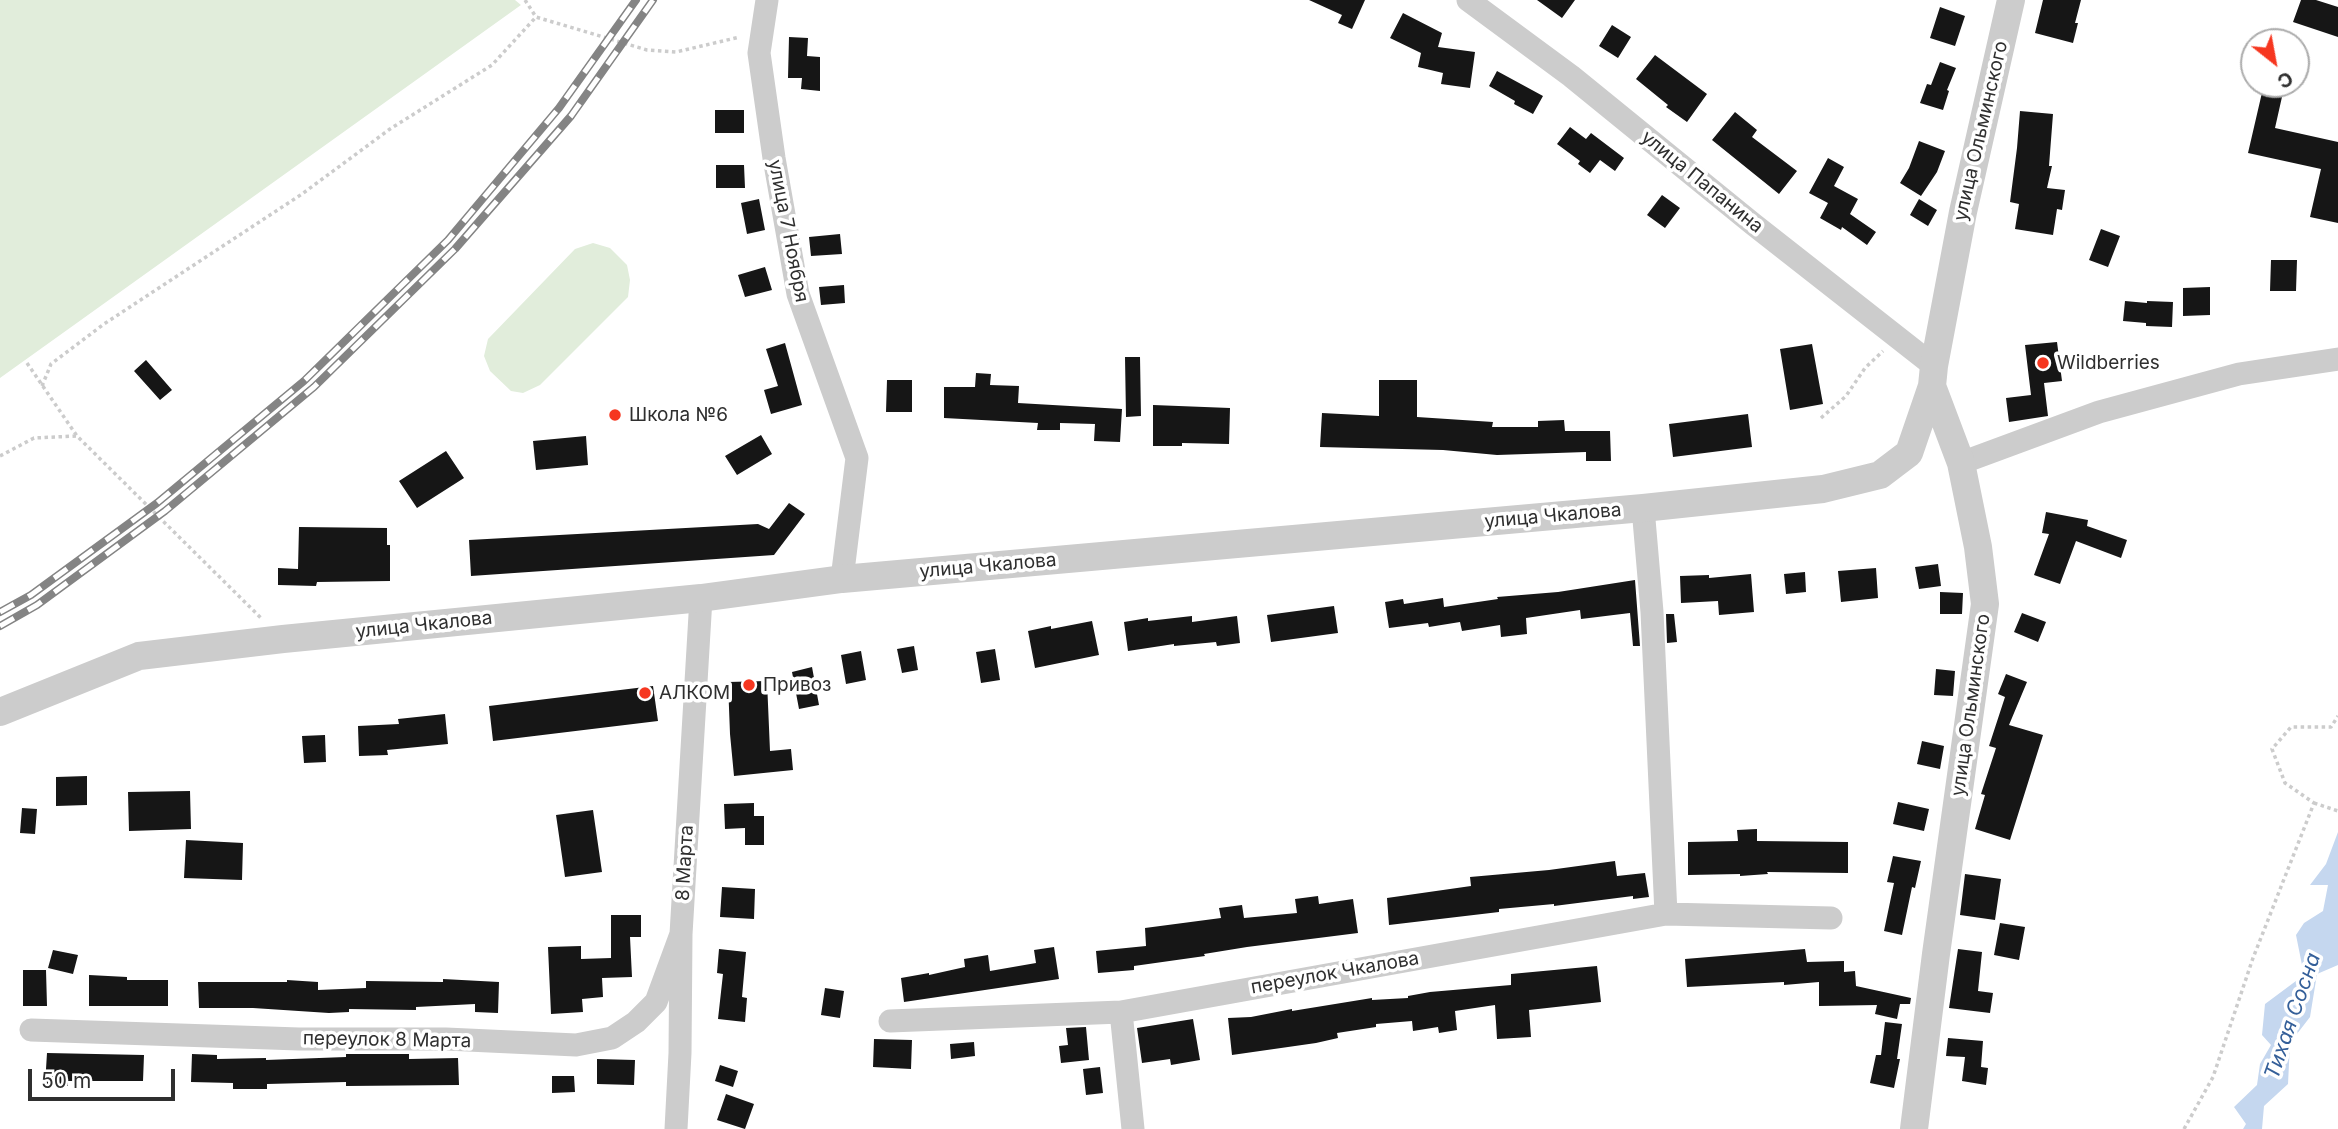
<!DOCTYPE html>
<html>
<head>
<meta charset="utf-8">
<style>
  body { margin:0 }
  #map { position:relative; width:2338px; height:1129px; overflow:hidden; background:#fff; font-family:Inter,sans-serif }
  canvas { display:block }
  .north { position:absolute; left:2240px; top:28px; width:70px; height:70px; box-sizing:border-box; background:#fff; border:2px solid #acacac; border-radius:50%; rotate:149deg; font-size:19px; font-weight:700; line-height:28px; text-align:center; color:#2f2f2f }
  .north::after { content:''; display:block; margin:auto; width:24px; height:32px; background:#f63720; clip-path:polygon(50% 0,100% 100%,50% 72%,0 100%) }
  .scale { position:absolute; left:28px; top:1069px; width:147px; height:32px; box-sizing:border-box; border:4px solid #2f2f2f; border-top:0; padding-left:9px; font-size:21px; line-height:24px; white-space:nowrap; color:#2f2f2f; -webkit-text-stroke:5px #fff; paint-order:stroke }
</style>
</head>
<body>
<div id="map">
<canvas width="2338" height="1129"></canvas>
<div class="north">С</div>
<div class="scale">50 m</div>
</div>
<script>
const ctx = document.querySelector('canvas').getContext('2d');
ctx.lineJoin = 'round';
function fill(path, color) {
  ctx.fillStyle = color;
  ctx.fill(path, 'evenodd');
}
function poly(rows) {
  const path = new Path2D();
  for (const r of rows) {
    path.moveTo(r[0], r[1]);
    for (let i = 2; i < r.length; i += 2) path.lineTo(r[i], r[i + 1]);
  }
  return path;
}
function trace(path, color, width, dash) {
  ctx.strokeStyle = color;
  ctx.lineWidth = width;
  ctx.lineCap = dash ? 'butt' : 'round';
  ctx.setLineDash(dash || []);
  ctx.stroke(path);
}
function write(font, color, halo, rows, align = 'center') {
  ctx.font = font + ' Inter,sans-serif';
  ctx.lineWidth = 7;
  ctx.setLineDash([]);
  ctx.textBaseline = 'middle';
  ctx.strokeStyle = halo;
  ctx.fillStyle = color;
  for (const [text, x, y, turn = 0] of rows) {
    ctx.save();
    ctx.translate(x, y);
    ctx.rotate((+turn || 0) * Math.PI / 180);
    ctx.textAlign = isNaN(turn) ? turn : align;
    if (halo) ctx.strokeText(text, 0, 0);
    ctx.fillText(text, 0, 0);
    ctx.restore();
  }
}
fill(poly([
  [0,0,515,0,521,5,0,378],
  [593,243,610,248,627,265,630,280,628,297,540,385,523,393,511,391,490,371,484,356,488,339,575,249]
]), '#e1eddb');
fill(poly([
  [2338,832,2338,965,2317,974,2310,1017,2290,1043,2288,1084,2264,1106,2262,1129,2243,1129,2246,1124,2234,1107,2257,1085,2260,1064,2271,1045,2262,1035,2265,1004,2304,975,2296,935,2304,923,2323,911,2328,885,2310,885,2326,864]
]), '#c5d7ef');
fill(poly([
  [1309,0,1365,0,1352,29,1338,23,1342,15],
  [1537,0,1575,0,1562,18],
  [2043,0,2081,0,2075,23,2078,23,2073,43,2035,33],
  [2301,0,2316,0,2338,7,2338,37,2293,22],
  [1940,7,1965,16,1955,46,1930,38],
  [1403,13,1442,33,1438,47,1475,52,1470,88,1441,84,1443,73,1418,67,1421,53,1390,38],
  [1612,25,1631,37,1618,58,1599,46],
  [789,37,808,38,807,56,820,57,820,91,801,89,802,78,788,78],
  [1655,55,1707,94,1687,122,1666,107,1668,105,1636,79],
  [1940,62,1956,68,1947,90,1949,91,1943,110,1920,103,1927,84,1931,85],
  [1497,71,1543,96,1533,114,1514,104,1515,101,1489,86],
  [2264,84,2284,88,2275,128,2338,142,2338,223,2310,217,2321,169,2248,153],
  [715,110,744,110,744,133,715,133],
  [2020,111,2053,114,2049,166,2052,166,2047,188,2065,190,2062,210,2057,209,2053,235,2015,229,2019,204,2010,202,2017,148],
  [1735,112,1757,130,1752,137,1797,171,1779,194,1712,140],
  [1570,127,1586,139,1591,133,1624,158,1615,171,1600,160,1590,173,1578,164,1580,161,1557,144],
  [1919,141,1945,151,1937,172,1921,196,1900,183,1909,168],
  [1828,158,1844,167,1834,186,1858,199,1850,214,1876,232,1867,245,1842,227,1841,230,1820,218,1828,203,1809,193],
  [716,165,744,165,745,188,716,188],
  [1662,195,1680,208,1665,228,1647,215],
  [759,199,765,230,747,234,741,203],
  [1919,199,1937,210,1928,226,1910,215],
  [2101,229,2120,236,2108,267,2089,260],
  [840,234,842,254,811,256,809,237],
  [2271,260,2297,260,2296,291,2270,291],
  [765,267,772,290,745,297,738,275],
  [844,285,845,303,821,305,819,287],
  [2210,287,2210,315,2183,316,2183,288],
  [2125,301,2147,303,2147,301,2173,302,2172,327,2146,326,2146,323,2123,321],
  [2057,342,2062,381,2044,383,2048,416,2009,422,2006,398,2031,395,2025,345],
  [785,343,802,405,771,414,764,390,778,386,766,349],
  [1812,344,1823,404,1790,410,1780,349],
  [1125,357,1140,357,1141,416,1126,417],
  [146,360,172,390,160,400,134,371],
  [976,373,991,374,990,385,1019,386,1018,403,1122,409,1120,442,1094,441,1095,424,1060,423,1060,430,1037,430,1038,423,944,418,944,387,975,387],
  [887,380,912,380,912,412,886,412],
  [1379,380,1417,380,1417,417,1493,422,1492,427,1538,427,1538,421,1564,420,1565,431,1610,431,1611,461,1586,461,1586,452,1497,455,1443,450,1320,447,1322,413,1379,416],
  [1153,405,1230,408,1229,444,1182,443,1182,446,1153,446],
  [1748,414,1752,447,1673,457,1669,424],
  [761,435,772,454,737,475,725,456],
  [586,436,588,465,536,470,533,441],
  [446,451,464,478,417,508,399,481],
  [789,503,805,514,774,555,471,576,469,540,758,524,769,529],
  [2046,512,2088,520,2087,526,2127,540,2121,558,2076,541,2060,584,2034,575,2049,534,2042,533],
  [299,527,387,528,387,545,390,545,390,581,317,582,316,586,278,585,278,568,298,569],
  [1938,564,1941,586,1919,589,1915,567],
  [1876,568,1878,598,1841,602,1838,571],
  [1805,572,1806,592,1786,594,1784,574],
  [1751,574,1754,612,1719,615,1718,601,1681,603,1680,576,1709,575,1709,578],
  [1635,580,1640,646,1633,646,1630,613,1581,619,1580,610,1526,618,1527,634,1501,637,1500,625,1462,631,1460,622,1429,627,1428,623,1389,628,1385,602,1403,599,1404,604,1443,598,1444,607,1498,599,1497,597,1558,592],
  [1940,592,1963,593,1962,614,1940,614],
  [1334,606,1338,633,1271,642,1267,615],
  [2022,613,2046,622,2038,642,2014,632],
  [1666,614,1674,614,1677,642,1667,643],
  [1192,616,1192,622,1237,616,1240,643,1217,646,1216,642,1174,646,1174,644,1128,651,1124,622,1148,618,1148,621],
  [1092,621,1099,655,1035,668,1028,631,1051,626,1051,629],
  [914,646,918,670,902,673,897,649],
  [995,649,1000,680,981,683,976,652],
  [861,651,866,680,846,684,841,655],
  [812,667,819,705,799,709,792,672],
  [1936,669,1955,671,1953,696,1934,695],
  [2006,674,2027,682,2009,725,2043,735,2010,840,1975,829,1985,795,1981,794,1996,748,1989,746,2005,697,1998,694],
  [767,681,770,751,791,749,793,770,734,776,730,734,728,682],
  [653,686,658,721,493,741,489,706],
  [445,714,448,744,387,750,388,755,359,756,358,726,399,724,398,719],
  [325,735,326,762,304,763,302,736],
  [1922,741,1944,746,1940,769,1917,764],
  [87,776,87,805,56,806,56,777],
  [190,791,191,829,129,831,128,792],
  [1898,802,1929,809,1924,831,1893,824],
  [754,803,754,816,764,816,764,845,745,845,745,828,725,829,724,804],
  [22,808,37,809,35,834,20,833],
  [593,810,602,872,565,877,556,815],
  [1757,829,1757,841,1848,842,1848,873,1767,872,1768,874,1740,876,1740,874,1688,875,1688,842,1738,841,1737,830],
  [186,840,243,843,242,880,184,878],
  [1893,856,1921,861,1915,888,1912,887,1902,935,1884,931,1894,883,1887,882],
  [1615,861,1617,876,1645,873,1649,897,1633,899,1633,896,1554,906,1554,904,1499,909,1499,912,1389,925,1387,898,1471,886,1470,877,1549,870],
  [1965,874,2001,879,1995,920,1960,915],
  [722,887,755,889,754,919,720,917],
  [1318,896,1319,904,1353,899,1358,933,1247,947,1204,954,1205,956,1134,966,1134,970,1098,973,1096,951,1146,946,1145,928,1221,918,1219,908,1242,905,1244,918,1297,913,1295,899],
  [611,915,641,915,641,937,630,937,632,977,602,978,603,997,582,999,583,1012,551,1014,548,947,581,946,581,959,611,958],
  [2000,923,2025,927,2019,960,1994,955],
  [1054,947,1059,979,904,1002,901,978,929,973,929,975,965,967,964,959,988,955,990,971,1036,963,1034,950],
  [719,949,746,952,742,997,747,998,745,1022,718,1019,723,974,717,973],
  [1805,949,1807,962,1844,961,1844,972,1855,971,1856,986,1911,998,1910,1004,1900,1004,1897,1019,1875,1014,1877,1005,1819,1006,1819,982,1784,985,1784,982,1687,987,1685,959],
  [1958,949,1982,952,1978,991,1993,993,1990,1013,1949,1008],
  [53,950,78,955,73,974,48,968],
  [1597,966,1601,1002,1529,1010,1531,1037,1497,1039,1495,1005,1455,1011,1457,1030,1439,1033,1438,1027,1413,1031,1412,1021,1376,1024,1376,1027,1337,1033,1338,1038,1316,1043,1232,1055,1228,1018,1251,1017,1292,1009,1292,1011,1372,998,1372,1000,1408,998,1408,996,1430,992,1511,985,1511,974],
  [23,970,46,970,47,1006,23,1006],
  [89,975,127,977,127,980,168,980,168,1006,89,1006],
  [443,979,499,982,498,1013,475,1012,475,1004,416,1007,416,1010,349,1009,349,1012,329,1013,253,1008,199,1008,198,982,287,982,287,980,318,982,318,990,366,988,366,981,443,982],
  [825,988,844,991,840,1018,821,1015],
  [1193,1019,1200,1060,1171,1065,1170,1059,1142,1063,1137,1028],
  [1885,1022,1902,1024,1897,1059,1900,1059,1894,1088,1870,1083,1876,1055,1881,1055],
  [1086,1027,1089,1060,1061,1063,1059,1046,1068,1045,1066,1028],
  [1948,1038,1983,1041,1981,1067,1988,1068,1986,1085,1962,1081,1965,1057,1946,1056],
  [874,1039,912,1040,911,1069,873,1067],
  [974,1042,975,1056,951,1059,950,1044],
  [47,1053,144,1055,143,1081,68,1081,68,1086,45,1085],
  [192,1054,217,1055,217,1059,266,1058,266,1060,346,1057,346,1054,409,1054,409,1059,458,1058,459,1085,346,1086,346,1082,267,1084,267,1089,233,1089,233,1083,191,1082],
  [597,1059,635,1060,634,1085,597,1084],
  [720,1065,738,1071,733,1087,715,1081],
  [1100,1067,1103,1093,1086,1095,1083,1069],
  [552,1076,574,1076,575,1092,552,1093],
  [726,1094,754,1104,745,1129,717,1120]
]), '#161616');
trace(poly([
  [525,0,536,17,647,50,676,52,740,37],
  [27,363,77,436,261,618],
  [42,386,51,364,104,324,302,194,390,129,492,65,536,17],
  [1821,418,1846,396,1865,368,1883,351],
  [0,456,34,438,77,436],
  [2314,803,2338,811],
  [2184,1129,2213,1077,2253,958,2314,803,2285,783,2272,749,2291,727,2331,727,2338,716]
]), '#ccc', 3.5, [3.5, 3.5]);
trace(poly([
  [767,0,759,53,774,158,798,294,857,458,842,579],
  [1468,0,1571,76,1753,224,1934,366],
  [1961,463,2099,412,2239,374,2338,359],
  [1643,508,1652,612,1666,914],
  [890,1021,1121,1012],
  [31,1030,299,1039,446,1039,576,1045,612,1038,636,1022,656,1002,681,934],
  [676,1129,680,1053,681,934,701,598],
  [1133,1129,1121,1012,1666,914,1831,918]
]), '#ccc', 23);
trace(poly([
  [0,712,139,656,283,639,701,598,842,579,1643,508,1823,489,1880,475,1909,453,1932,386],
  [1914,1129,1936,954,1985,604,1978,547,1961,463,1932,386,1934,366,1963,212,2011,0]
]), '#ccc', 28);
const rail = poly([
  [0,612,31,595,157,503,304,381,448,240,559,108,636,0],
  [0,626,37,605,165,511,314,387,455,249,571,116,653,0]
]);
trace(rail, '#848484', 8);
trace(rail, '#fff', 5, [16]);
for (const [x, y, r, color] of [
  [2043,363,7,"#f63720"],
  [615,415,7,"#f63720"],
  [749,685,7,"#f63720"],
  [645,693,7,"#f63720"]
]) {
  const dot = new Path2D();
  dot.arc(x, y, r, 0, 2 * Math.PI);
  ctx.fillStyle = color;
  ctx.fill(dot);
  trace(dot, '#fff', 2.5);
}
write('19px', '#2f2f2f', '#fff', [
  ["улица Ольминского",1981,131,-77],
  ["улица Папанина",1702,182,39],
  ["улица 7 Ноября",788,231,79],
  ["улица Чкалова",1553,516,-5],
  ["улица Чкалова",988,566,-5],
  ["улица Чкалова",424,625,-6],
  ["улица Ольминского",1971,705,-82],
  ["8 Марта",685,863,-87],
  ["переулок Чкалова",1335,973,-10],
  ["переулок 8 Марта",387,1040,1]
]);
write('19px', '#2f2f2f', '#fff', [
  ["Wildberries",2057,363],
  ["Школа №6",629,415],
  ["Привоз",763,685],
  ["АЛКОМ",659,693]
], 'left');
write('italic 21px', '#345f99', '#fff', [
  ["Тихая Сосна",2293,1016,-71]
]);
</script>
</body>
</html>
